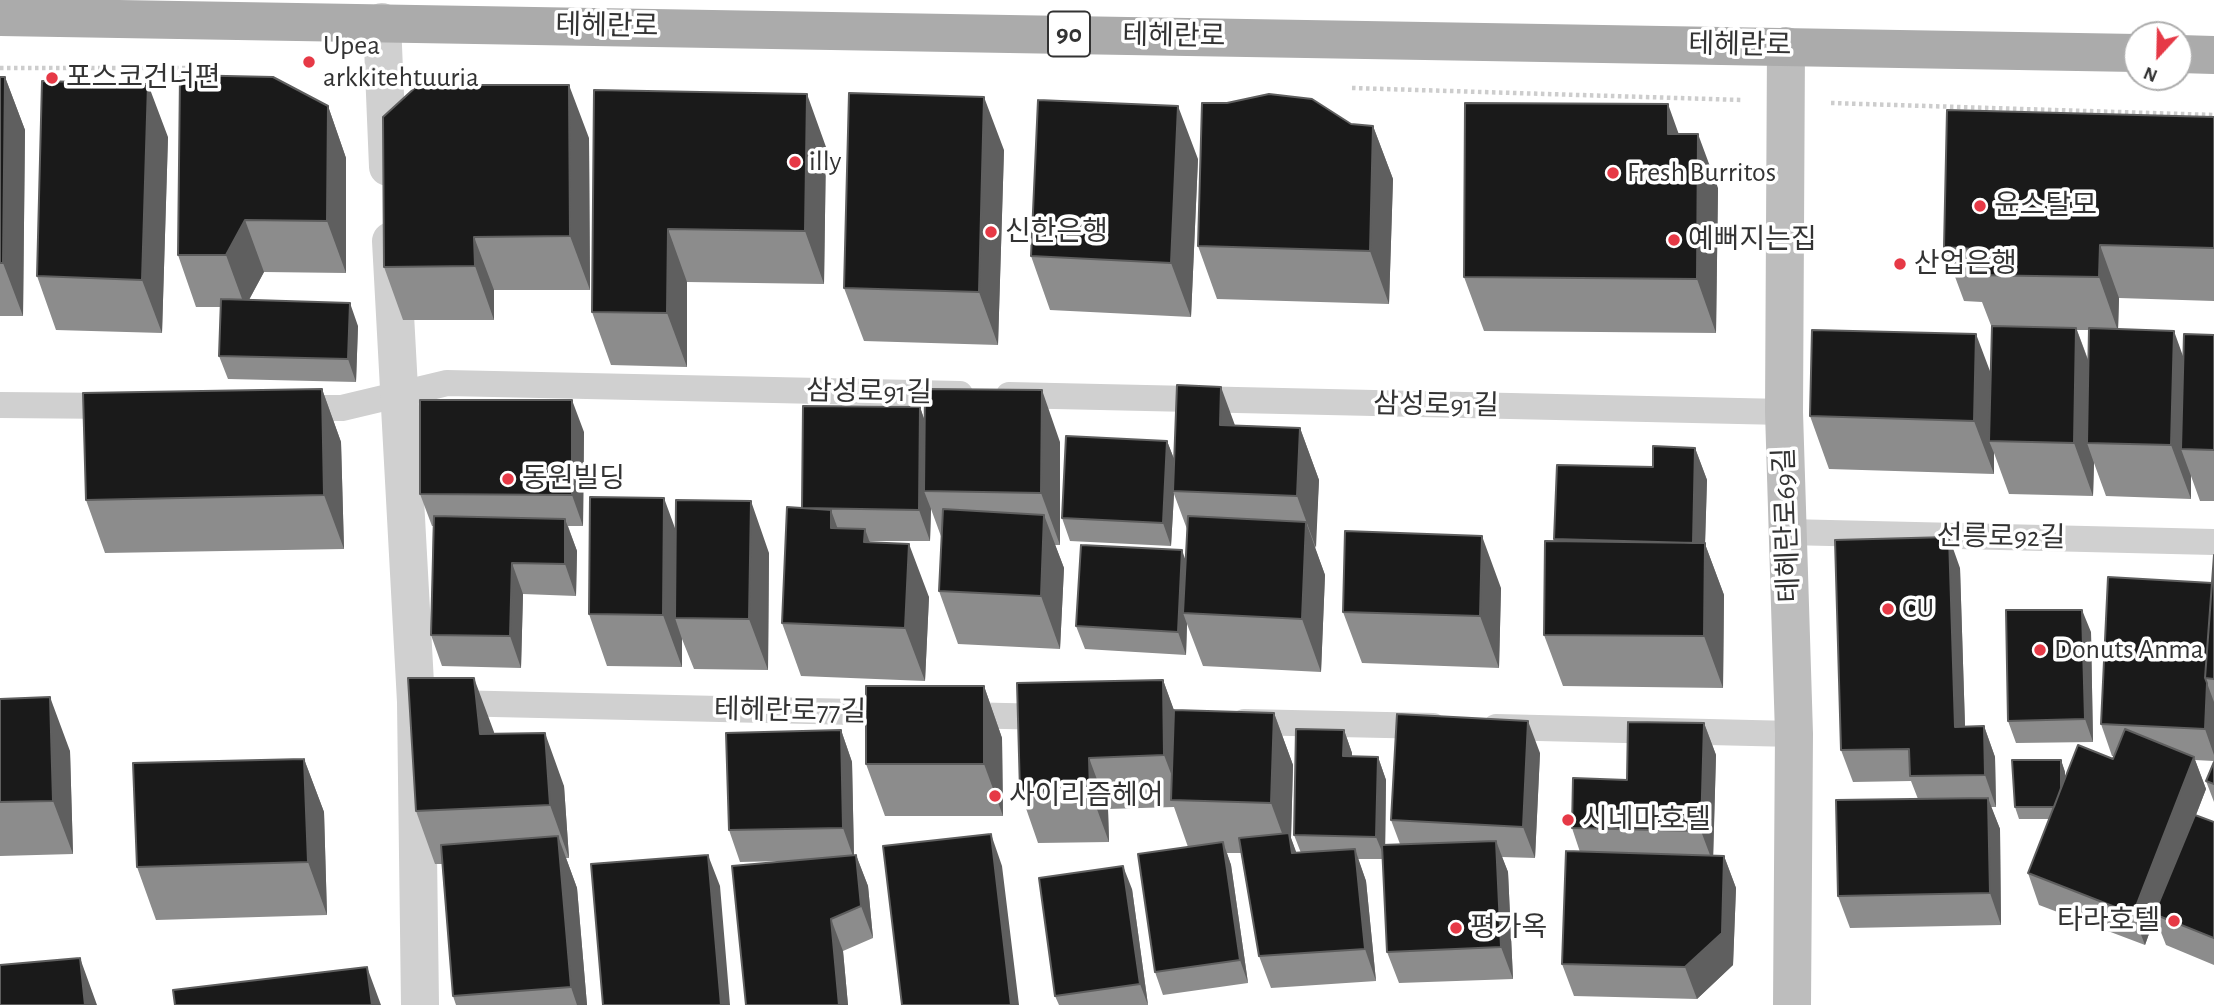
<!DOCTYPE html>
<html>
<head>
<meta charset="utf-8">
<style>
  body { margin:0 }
  #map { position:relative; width:2214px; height:1005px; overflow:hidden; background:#fff; font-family:"Alegreya Sans",sans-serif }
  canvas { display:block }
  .north { position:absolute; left:2123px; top:21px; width:70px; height:70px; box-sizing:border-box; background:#fff; border:2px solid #adadad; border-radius:50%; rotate:202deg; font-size:19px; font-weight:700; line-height:28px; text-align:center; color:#333 }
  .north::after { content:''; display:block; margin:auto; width:24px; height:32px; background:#e63946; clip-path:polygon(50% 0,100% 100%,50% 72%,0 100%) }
</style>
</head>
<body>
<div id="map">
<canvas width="2214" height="1005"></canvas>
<div class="north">N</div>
</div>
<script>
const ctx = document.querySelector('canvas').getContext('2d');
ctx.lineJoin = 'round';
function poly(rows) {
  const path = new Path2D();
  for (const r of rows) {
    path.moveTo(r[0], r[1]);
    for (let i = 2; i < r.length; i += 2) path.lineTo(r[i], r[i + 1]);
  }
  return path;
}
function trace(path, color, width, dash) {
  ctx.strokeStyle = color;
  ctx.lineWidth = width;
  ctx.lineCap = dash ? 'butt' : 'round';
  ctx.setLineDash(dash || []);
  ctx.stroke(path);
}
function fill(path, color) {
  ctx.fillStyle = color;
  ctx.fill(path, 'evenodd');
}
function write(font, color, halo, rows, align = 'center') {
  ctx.font = font + ' "Alegreya Sans","Noto Sans KR",sans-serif';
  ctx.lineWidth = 7;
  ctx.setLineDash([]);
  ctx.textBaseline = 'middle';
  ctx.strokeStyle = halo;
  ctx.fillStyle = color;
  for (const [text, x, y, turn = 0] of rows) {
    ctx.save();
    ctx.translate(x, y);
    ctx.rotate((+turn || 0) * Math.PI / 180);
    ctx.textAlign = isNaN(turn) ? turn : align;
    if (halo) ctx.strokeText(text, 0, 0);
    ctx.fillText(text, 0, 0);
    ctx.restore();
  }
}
trace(poly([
  [0,68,213,68],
  [1352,88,1742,100],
  [1831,103,2214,115]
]), '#cdcdcd', 4.5, [3.5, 3.5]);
trace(poly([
  [1009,395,1784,412],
  [0,405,119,406],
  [294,408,342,408,447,383,960,394],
  [1787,532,2214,542],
  [449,703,901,713],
  [960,715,1051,717],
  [1244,722,1433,726],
  [1496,727,1794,734]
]), '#d0d0d0', 26);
trace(poly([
  [382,22,388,167],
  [391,241,416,702,420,1005]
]), '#d0d0d0', 38);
trace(poly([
  [1786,46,1784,412,1794,734,1792,1005]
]), '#bdbdbd', 38);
trace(poly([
  [0,17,2137,53],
  [2179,54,2214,55]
]), '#ababab', 38);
fill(poly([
  [0,77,5,77,25,130,23,316,0,316],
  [594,90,826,147,824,284,687,282,687,367,611,365,592,312],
  [328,106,346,158,346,273,264,272,249,300,358,326,356,382,228,379,219,356,221,307,196,307,178,255],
  [2214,117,2214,301,2119,298,2118,329,2183,357,2214,335,2214,501,2200,501,2191,476,2191,499,2106,496,2094,463,2093,496,2009,494,1994,453,1994,474,1829,469,1810,416,1991,374,1992,328,1982,302,1964,301,1944,247],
  [2077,330,2089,330,2089,362],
  [1373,126,1393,179,1389,304,1217,299,1198,246],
  [168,137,162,333,56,330,37,276],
  [589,138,590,290,494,290,494,320,403,320,384,267],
  [1004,150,998,345,864,341,844,288],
  [1198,159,1191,317,1050,310,1031,256],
  [1718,188,1716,333,1484,331,1464,277],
  [322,389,341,442,344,549,105,553,86,500],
  [920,407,925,422,1060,442,1060,545,1055,545,1064,568,1060,649,958,644,939,591,942,539,931,509,930,541,869,541,929,597,925,681,801,676,782,623,802,508],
  [1235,425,1300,428,1319,480,1315,548,1325,575,1321,672,1203,666,1187,624,1186,655,1085,649,1076,626,1186,561,1187,529,1174,494,1171,546,1070,541,1062,518,1167,441,1174,459],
  [584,432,583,526,568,526,577,551,576,596,523,594,521,668,442,666,431,635,433,526,432,526,420,494],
  [1695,448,1707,480,1705,544,1724,595,1723,688,1563,686,1544,635,1554,539,1653,467],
  [676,528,769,553,768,670,694,669,682,639,682,667,607,666,589,614],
  [2214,555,2214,761,2195,760,2206,789,2196,815,2214,822,2214,965,2166,945,2155,917,2145,945,2039,905,2028,873,2049,819,2019,819,2015,807,2061,760,2065,772,2065,777,2113,759,2115,756,2112,756,2101,724,2212,583],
  [1960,568,1965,726,1984,726,1995,757,1996,807,1991,807,2000,829,2001,925,1850,928,1838,896,1918,799,1911,781,1853,782,1841,750],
  [1501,588,1499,668,1362,663,1343,612],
  [2091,632,2093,742,2016,743,2008,721],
  [1163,680,1174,711,1274,713,1293,765,1291,838,1296,853,1301,853,1294,835,1344,730,1352,753,1352,757,1378,757,1386,780,1385,845,1400,844,1391,820,1540,753,1535,858,1502,857,1508,872,1513,979,1399,983,1387,952,1383,859,1358,859,1366,881,1376,981,1271,988,1259,956,1241,853,1227,853,1231,865,1248,983,1163,995,1155,972,1188,847,1174,807,1108,809,1109,842,1038,843,1020,791],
  [984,686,1002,738,1003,816,885,816,866,764],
  [0,699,70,751,73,854,0,856],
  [1704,723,1716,755,1713,856,1724,856,1736,888,1733,965,1697,999,1574,996,1562,964,1580,852,1572,828,1627,780],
  [841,730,852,762,854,855,856,855,868,886,873,938,843,951,848,1005,746,1005,786,861,740,862,729,830],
  [494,732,494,734,564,786,569,858,566,858,577,888,587,1005,456,1005,453,996,442,864,435,864,416,811],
  [304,759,324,812,327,915,156,920,137,867],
  [2214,762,2214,802,2206,781],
  [1132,889,1148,1005,1059,1005,1055,996]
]), '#8c8c8c');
fill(poly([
  [5,77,25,130,23,316,3,263],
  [148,84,168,137,162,333,142,280],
  [569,85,589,138,590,290,570,236],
  [807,94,826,147,824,284,805,231],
  [984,97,1004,150,998,345,979,292],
  [1668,104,1687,157,1668,134],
  [328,106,346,158,346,273,327,221],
  [1178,106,1198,159,1191,317,1171,263],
  [1373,126,1393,179,1389,304,1370,251],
  [1698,134,1718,188,1716,333,1697,279],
  [245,220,264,272,245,307,226,255],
  [668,229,687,282,687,367,667,313],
  [474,237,494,290,494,320,475,266],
  [2100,245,2119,298,2118,331,2099,277],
  [350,303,358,326,356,382,348,359],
  [2076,328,2096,382,2087,443,2094,463,2093,496,2074,443],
  [2174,331,2193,384,2181,449,2191,476,2191,499,2171,445],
  [1976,334,1996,387,1989,441,1994,453,1994,474,1974,421],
  [1221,387,1240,439,1220,425],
  [322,389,341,442,344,549,324,495],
  [1042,390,1060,442,1060,545,1041,493],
  [572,400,584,432,583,526,572,495],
  [920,407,931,439,924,491,931,509,930,541,919,510],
  [1300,428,1319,480,1316,548,1297,496],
  [1167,441,1176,464,1173,491,1174,494,1171,546,1163,523],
  [1695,448,1707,480,1705,544,1724,595,1723,688,1704,636,1693,543],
  [664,498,683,550,675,618,682,639,682,667,663,615],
  [751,501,769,553,768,670,749,619],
  [831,510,850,563,831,528],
  [1044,515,1064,568,1060,649,1041,596],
  [565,519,577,551,576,596,565,564],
  [1306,522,1325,575,1321,672,1302,619],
  [865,529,884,583,864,542],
  [1482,536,1501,588,1499,668,1480,616],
  [1949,537,1960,568,1966,758,1955,727],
  [909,544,929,597,925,681,905,628],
  [1182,550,1190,573,1183,613,1187,624,1186,655,1178,632],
  [512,563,523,594,521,668,510,636],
  [2082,610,2091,632,2093,742,2085,719],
  [474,678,494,732,500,787,480,734],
  [1163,680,1182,732,1181,800,1164,755],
  [2207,683,2214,702,2214,755,2205,729],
  [984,686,1002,738,1003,816,984,764],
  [50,697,70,751,73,854,53,801],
  [1274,713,1293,765,1291,838,1301,865,1290,855,1271,803],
  [1528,721,1540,753,1535,858,1523,827],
  [1704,723,1716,755,1713,863,1701,831],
  [1984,726,1995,757,1996,807,1985,775],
  [841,730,852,762,854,859,843,828],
  [1344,730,1352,753,1352,779,1343,756],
  [545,733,564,786,569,858,550,805],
  [1378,757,1386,780,1385,859,1376,837],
  [2194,757,2206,789,2157,915,2154,914,2155,917,2145,945,2133,914],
  [1089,758,1108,809,1109,842,1090,790],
  [304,759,324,812,327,915,308,862],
  [2061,760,2065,772,2065,818,2061,806],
  [1988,798,2000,829,2001,925,1990,893],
  [991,834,1002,866,1019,1005,1011,1005],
  [558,836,577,888,587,1005,577,1005,571,987],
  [1496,841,1508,872,1513,979,1501,947],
  [1223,842,1231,865,1248,983,1240,960],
  [1355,849,1366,881,1376,981,1365,949],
  [708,855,720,886,730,1005,721,1005],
  [856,855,868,886,873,938,861,906],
  [1724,856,1736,888,1733,965,1697,999,1685,967],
  [1123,866,1132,889,1148,1005,1140,984],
  [831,919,843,951,848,1005,839,1005],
  [80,958,97,1005,85,1005],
  [367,967,381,1005,372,1005]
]), '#5f5f5f');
const building = poly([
  [180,75,273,77,328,106,327,221,245,220,226,255,178,255,180,75],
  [0,77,5,77,3,263,0,263,0,77],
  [42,81,148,84,142,280,37,276,42,81],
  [418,85,569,85,570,236,474,237,475,266,384,267,383,117,418,85],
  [594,90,807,94,805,231,668,229,667,313,592,312,594,90],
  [849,93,984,97,979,292,844,288,849,93],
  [1269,94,1312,99,1351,124,1373,126,1370,251,1198,246,1202,103,1227,103,1269,94],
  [1038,100,1178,106,1171,263,1031,256,1038,100],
  [1465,103,1668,104,1668,134,1698,134,1697,279,1464,277,1465,103],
  [1947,110,2214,117,2214,248,2100,245,2099,277,1972,275,1973,249,1944,247,1947,110],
  [221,299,350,303,348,359,219,356,221,299],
  [1992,326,2076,328,2074,443,1989,441,1992,326],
  [2089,328,2174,331,2171,445,2087,443,2089,328],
  [1812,330,1976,334,1974,421,1810,416,1812,330],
  [2184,334,2214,335,2214,450,2181,449,2184,334],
  [1177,385,1221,387,1220,425,1300,428,1297,496,1173,491,1177,385],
  [322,389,324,495,86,500,83,393,322,389],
  [925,389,1042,390,1041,493,924,491,925,389],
  [420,400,572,400,572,495,420,494,420,400],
  [803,406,920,407,919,510,802,508,803,406],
  [1066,436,1167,441,1163,523,1062,518,1066,436],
  [1653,446,1695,448,1693,543,1554,539,1557,465,1653,467,1653,446],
  [590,497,664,498,663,615,589,614,590,497],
  [676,500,751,501,749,619,675,618,676,500],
  [787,507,831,510,831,528,865,529,864,542,909,544,905,628,782,623,787,507],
  [943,509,1044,515,1041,596,939,591,943,509],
  [434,516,565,519,565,564,512,563,510,636,431,635,434,516],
  [1188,516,1306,522,1302,619,1183,613,1188,516],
  [1345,531,1482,536,1480,616,1343,612,1345,531],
  [1949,537,1955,727,1984,726,1985,775,1910,776,1909,749,1841,750,1835,540,1949,537],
  [1545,541,1705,543,1704,636,1544,635,1545,541],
  [1081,545,1182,550,1178,632,1076,626,1081,545],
  [2214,555,2214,679,2205,678,2214,555],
  [2108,577,2212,583,2205,678,2207,683,2205,729,2101,724,2108,577],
  [2006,610,2082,610,2085,719,2008,721,2006,610],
  [408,678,474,678,480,734,545,733,550,805,416,811,408,678],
  [1163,680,1164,755,1089,758,1090,790,1020,791,1017,683,1163,680],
  [866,686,984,686,984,764,866,764,866,686],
  [50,697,53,801,0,802,0,699,50,697],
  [1174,710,1274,713,1271,803,1171,800,1174,710],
  [1397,714,1528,721,1523,827,1391,820,1397,714],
  [1628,722,1704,723,1701,831,1572,828,1573,778,1627,780,1628,722],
  [1296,729,1344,730,1343,756,1378,757,1376,837,1294,835,1296,729],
  [2125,729,2194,757,2133,914,2028,873,2078,745,2113,759,2125,729],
  [841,730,843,828,729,830,726,733,841,730],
  [304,759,308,862,137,867,133,763,304,759],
  [2012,760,2061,760,2061,788,2054,807,2015,807,2012,760],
  [2214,762,2214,784,2206,781,2214,762],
  [1988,798,1990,893,1838,896,1836,800,1988,798],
  [2195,815,2214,822,2214,938,2154,914,2195,815],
  [1289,833,1292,853,1355,849,1365,949,1259,956,1239,838,1289,833],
  [991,834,1011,1005,902,1005,883,846,991,834],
  [558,836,571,987,453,996,441,845,558,836],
  [1496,841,1501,947,1387,952,1382,845,1496,841],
  [1223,842,1240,960,1155,972,1138,854,1223,842],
  [1566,851,1724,856,1722,933,1685,967,1562,964,1566,851],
  [708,855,721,1005,603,1005,591,864,708,855],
  [856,855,861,906,831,919,839,1005,746,1005,732,866,856,855],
  [1123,866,1140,984,1055,996,1039,878,1123,866],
  [80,958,85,1005,0,1005,0,965,80,958],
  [367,967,372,1005,175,1005,173,990,367,967]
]);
fill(building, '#1a1a1a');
trace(building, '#5f5f5f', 2);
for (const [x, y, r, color] of [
  [309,62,7,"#e63946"],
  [52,78,7,"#e63946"],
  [795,162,7,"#e63946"],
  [1613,173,7,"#e63946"],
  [1980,206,7,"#e63946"],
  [991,232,7,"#e63946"],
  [1674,240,7,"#e63946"],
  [1900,264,7,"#e63946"],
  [508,479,7,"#e63946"],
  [1888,609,7,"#e63946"],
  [2040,650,7,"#e63946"],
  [995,796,7,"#e63946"],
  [1568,820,7,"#e63946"],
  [2174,921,7,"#e63946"],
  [1456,928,7,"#e63946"]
]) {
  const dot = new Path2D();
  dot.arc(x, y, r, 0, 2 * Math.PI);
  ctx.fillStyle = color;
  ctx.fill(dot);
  trace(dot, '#fff', 2.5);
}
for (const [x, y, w] of [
  [1069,34,42]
]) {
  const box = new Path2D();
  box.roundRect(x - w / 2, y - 22.5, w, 45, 5);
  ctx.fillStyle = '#fff';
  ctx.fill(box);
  trace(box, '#333', 2);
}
write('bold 26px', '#333', null, [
  ["90",1069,34]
]);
write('28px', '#333', '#fff', [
  ["테헤란로",607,26,1],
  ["테헤란로",1174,36,1],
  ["테헤란로",1740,45,1],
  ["삼성로91길",869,392,1],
  ["삼성로91길",1436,405,1],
  ["테헤란로69길",1787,525,-92],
  ["선릉로92길",2001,537,1],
  ["테헤란로77길",790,711,1]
]);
write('28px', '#333', '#fff', [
  ["Upea",323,46],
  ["arkkitehtuuria",323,78],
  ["포스코건너편",66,78],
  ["illy",809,162],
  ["Fresh Burritos",1627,173],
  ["윤스탈모",1994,206],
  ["신한은행",1005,232],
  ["예뻐지는집",1688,240],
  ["산업은행",1914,264],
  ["동원빌딩",522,479],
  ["CU",1902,609],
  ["Donuts Anma",2054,650],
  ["사이리즘헤어",1009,796],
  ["시네마호텔",1582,820],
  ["타라호텔",2160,921,"right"],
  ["평가옥",1470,928]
], 'left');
</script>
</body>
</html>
